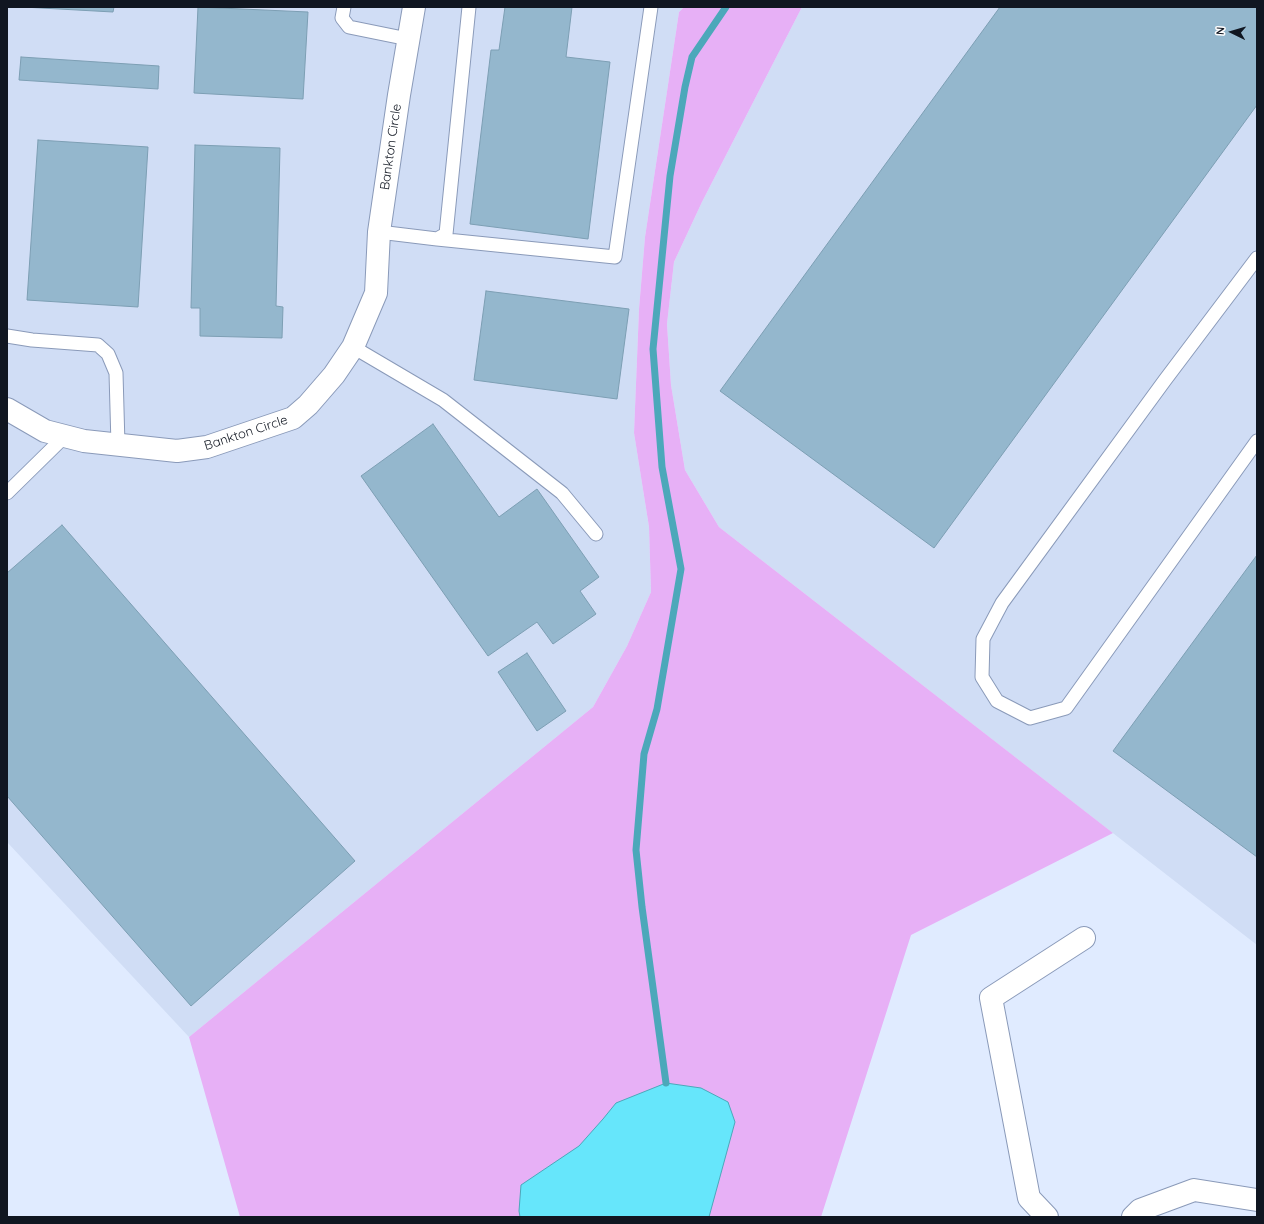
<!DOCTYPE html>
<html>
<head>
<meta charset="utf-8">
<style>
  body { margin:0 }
  #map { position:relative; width:1264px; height:1224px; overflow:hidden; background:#e0ebff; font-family:Quicksand,sans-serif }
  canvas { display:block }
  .frame { position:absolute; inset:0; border:8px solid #101621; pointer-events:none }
  .north { position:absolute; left:1212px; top:12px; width:40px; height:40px; -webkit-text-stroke:3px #fff; paint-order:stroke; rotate:275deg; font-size:11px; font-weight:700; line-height:16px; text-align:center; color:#101621 }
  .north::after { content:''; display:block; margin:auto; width:14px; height:18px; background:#101621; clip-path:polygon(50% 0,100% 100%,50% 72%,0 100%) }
</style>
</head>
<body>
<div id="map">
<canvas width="1264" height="1224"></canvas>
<div class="frame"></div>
<div class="north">N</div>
</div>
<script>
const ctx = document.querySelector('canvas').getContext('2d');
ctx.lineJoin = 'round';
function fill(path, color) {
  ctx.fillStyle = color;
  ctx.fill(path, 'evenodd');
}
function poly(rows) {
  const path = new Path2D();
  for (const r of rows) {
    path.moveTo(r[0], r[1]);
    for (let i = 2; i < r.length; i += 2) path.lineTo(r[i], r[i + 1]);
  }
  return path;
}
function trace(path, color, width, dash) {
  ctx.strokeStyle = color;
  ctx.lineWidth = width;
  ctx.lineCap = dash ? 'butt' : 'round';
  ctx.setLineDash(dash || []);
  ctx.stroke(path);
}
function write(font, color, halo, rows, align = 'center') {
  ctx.font = font + ' Quicksand,sans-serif';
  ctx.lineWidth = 3.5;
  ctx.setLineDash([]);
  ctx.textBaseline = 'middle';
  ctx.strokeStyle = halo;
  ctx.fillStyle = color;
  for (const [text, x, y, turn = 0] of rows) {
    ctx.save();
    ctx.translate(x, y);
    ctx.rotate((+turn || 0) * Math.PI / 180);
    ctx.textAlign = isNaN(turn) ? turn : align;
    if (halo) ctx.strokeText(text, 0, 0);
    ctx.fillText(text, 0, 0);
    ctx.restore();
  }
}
fill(poly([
  [7,7,684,7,679,12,645,237,639,309,634,433,649,527,651,592,627,646,593,707,189,1037,7,842],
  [802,7,1257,7,1257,945,719,527,685,470,671,385,667,324,674,262,702,202]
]), '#d0ddf5');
fill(poly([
  [684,7,802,7,702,202,674,262,667,324,671,385,685,470,719,527,1113,833,911,935,821,1217,240,1217,189,1037,593,707,627,646,651,592,649,527,634,433,639,309,645,237,679,12]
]), '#e7b0f6');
const water = poly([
  [666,1083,701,1088,728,1102,735,1122,709,1217,520,1217,519,1211,521,1185,579,1146,603,1119,616,1103,666,1083]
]);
fill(water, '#66e6fb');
trace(water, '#4ca8ba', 1);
trace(poly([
  [666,1083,642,907,636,850,644,754,657,709,681,569,662,467,653,349,670,176,685,87,692,57,726,7]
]), '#4ca8ba', 7);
const building = poly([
  [23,7,114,7,113,12,23,7],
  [198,7,308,12,303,99,194,93,198,7],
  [505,7,572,7,566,57,610,62,588,239,470,224,491,50,499,50,505,7],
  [1000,7,1257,7,1257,105,934,548,720,391,1000,7],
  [21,57,159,66,158,89,19,80,21,57],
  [38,140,148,147,138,307,27,300,38,140],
  [195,145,280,148,276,306,283,307,282,338,200,336,200,308,191,308,195,145],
  [486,291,629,309,617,399,474,380,486,291],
  [433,424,499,517,537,489,599,577,580,591,596,614,553,644,537,622,488,656,361,476,433,424],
  [62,525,355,861,191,1006,7,796,7,573,62,525],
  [1257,555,1257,857,1113,751,1257,555],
  [527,653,566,711,537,731,498,672,527,653]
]);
fill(building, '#94b7cd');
trace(building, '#7d9fb4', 1);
const lane = poly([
  [344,7,342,18,349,27,408,39],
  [379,232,437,239,446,234,469,7],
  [437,239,615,257,651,7],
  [1257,258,1165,380,1002,603,983,639,982,677,997,701,1030,718,1066,708,1257,441],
  [7,336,32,340,98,345,108,354,116,373,118,445],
  [353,347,443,400,562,493,596,534],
  [7,493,65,436]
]);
const street = poly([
  [7,409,45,431,84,441,177,451,207,447,293,418,308,405,334,375,353,347,376,293,379,232,399,95,414,7],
  [1047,1217,1029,1198,991,998,1084,938],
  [1133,1217,1140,1210,1194,1190,1257,1200]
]);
trace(lane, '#8a9ab9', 15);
trace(street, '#8a9ab9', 24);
trace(lane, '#fff', 13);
trace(street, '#fff', 22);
write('13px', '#101621', '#fff', [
  ["Bankton Circle",391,147,-82],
  ["Bankton Circle",246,433,-18]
]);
</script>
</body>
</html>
